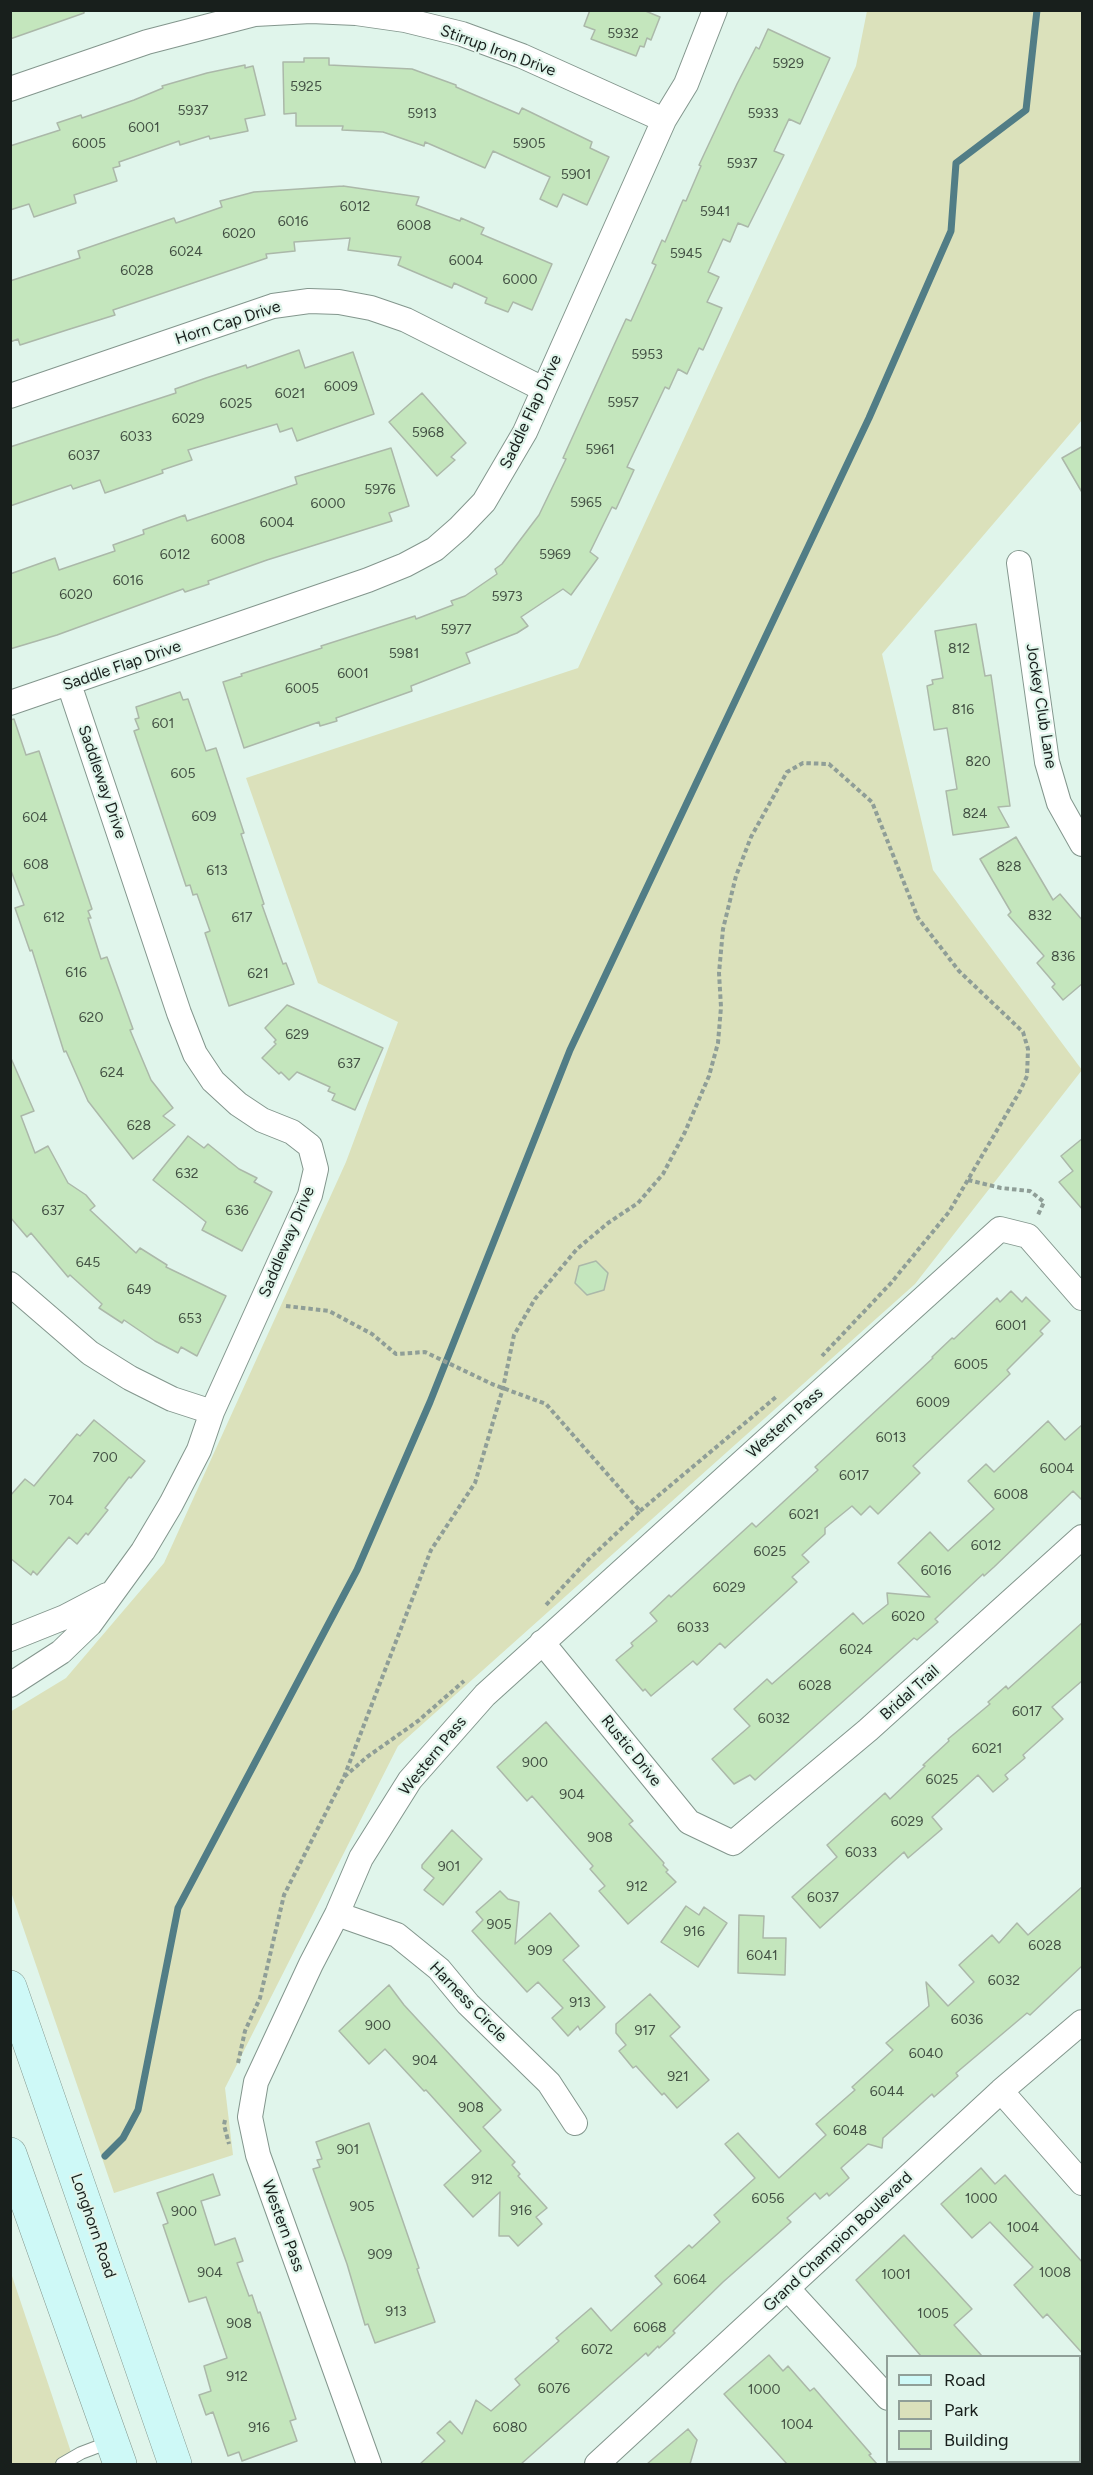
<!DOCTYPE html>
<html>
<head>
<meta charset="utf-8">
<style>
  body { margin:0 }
  #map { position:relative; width:1093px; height:2475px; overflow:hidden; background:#e0f5eb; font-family:Figtree,sans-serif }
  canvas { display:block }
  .frame { position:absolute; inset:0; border:12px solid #181f1c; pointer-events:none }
  .legend { position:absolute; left:886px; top:2355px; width:195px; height:108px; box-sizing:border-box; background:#e0f5eb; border:2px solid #909f98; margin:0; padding:8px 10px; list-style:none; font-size:18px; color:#181f1c }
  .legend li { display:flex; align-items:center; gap:12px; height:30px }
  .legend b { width:30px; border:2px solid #909f98 }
</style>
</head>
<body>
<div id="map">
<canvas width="1093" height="2475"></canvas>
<div class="frame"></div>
<ul class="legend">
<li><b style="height:8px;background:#cef9f7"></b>Road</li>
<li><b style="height:16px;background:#dbe1bb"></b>Park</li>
<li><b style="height:16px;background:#c4e6bd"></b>Building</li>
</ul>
</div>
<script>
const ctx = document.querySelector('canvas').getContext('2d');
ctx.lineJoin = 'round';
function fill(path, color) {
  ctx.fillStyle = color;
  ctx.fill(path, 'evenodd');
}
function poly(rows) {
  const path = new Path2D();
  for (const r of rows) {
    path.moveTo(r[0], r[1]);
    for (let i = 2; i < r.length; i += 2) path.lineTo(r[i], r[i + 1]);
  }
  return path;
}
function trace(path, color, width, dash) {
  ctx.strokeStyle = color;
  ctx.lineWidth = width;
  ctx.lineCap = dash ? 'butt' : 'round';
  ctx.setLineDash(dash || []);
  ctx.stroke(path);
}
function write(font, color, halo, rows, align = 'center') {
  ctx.font = font + ' Figtree,sans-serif';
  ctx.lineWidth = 4.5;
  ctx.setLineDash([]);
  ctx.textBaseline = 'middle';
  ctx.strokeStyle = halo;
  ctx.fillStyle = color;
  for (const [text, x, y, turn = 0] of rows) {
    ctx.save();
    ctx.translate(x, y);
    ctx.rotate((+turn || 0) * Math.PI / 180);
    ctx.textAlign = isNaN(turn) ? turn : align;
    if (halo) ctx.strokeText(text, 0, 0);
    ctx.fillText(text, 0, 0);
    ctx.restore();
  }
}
fill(poly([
  [867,11,1082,11,1082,420,882,654,933,870,1082,1070,915,1284,398,1746,225,2088,233,2155,114,2193,11,1892,10,1712,66,1678,164,1563,346,1162,398,1022,318,983,246,778,578,668,856,66],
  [11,2273,75,2464,11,2464]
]), '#dbe1bb');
trace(poly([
  [105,2156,123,2138,138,2110,178,1908,357,1570,430,1402,570,1050,869,418,951,231,956,163,1026,110,1037,10]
]), '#517d86', 7);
const building = poly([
  [10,10,84,10,84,13,10,39,10,10],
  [590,10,643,10,660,17,651,40,647,38,644,47,640,46,636,56,591,39,595,30,584,26,590,10],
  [768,29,830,58,800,124,789,119,774,151,784,155,748,227,738,223,730,242,723,239,708,272,719,277,707,302,722,308,703,350,699,348,687,374,678,369,669,389,665,387,627,467,634,470,616,509,612,507,590,552,598,558,571,595,563,589,521,617,528,626,517,633,466,653,470,663,411,686,412,691,336,718,337,721,320,726,319,722,244,748,223,682,242,676,241,674,322,648,321,646,415,616,416,619,453,605,451,601,465,596,497,574,495,569,502,564,539,515,566,459,563,458,615,343,626,319,631,321,656,265,652,263,662,240,665,242,683,200,686,201,701,166,699,165,737,84,756,47,759,49,768,29],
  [304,58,329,58,329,65,412,69,456,85,456,87,519,114,522,108,592,142,590,148,609,157,587,205,563,194,557,207,540,199,550,177,493,151,485,168,425,142,424,146,383,132,342,130,343,126,296,126,296,113,284,114,283,62,304,62,304,58],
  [245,65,245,68,253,66,265,115,245,119,248,131,210,139,209,136,180,145,179,141,119,162,120,166,113,168,117,181,74,195,76,203,34,217,29,204,10,210,10,146,60,130,57,123,81,115,82,118,134,100,163,88,162,86,207,73,245,65],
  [343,186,419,197,416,205,460,221,461,218,484,228,481,234,552,264,532,310,513,302,508,312,485,303,487,298,454,283,452,288,398,265,401,257,348,250,350,238,294,242,295,251,266,254,267,258,113,310,115,315,70,329,20,345,18,339,10,342,10,281,80,258,78,251,174,218,176,223,222,207,220,201,254,192,343,186],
  [299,350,305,368,353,352,374,414,297,441,292,428,280,432,277,424,188,450,192,460,162,470,163,473,105,493,100,480,73,489,71,485,10,506,10,447,176,393,175,389,206,378,246,365,247,368,299,350],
  [422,393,466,443,451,457,455,460,437,476,389,422,422,393],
  [1083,446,1083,494,1062,458,1083,446],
  [391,448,409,506,389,513,392,521,267,560,208,581,209,584,185,592,183,589,57,635,10,649,10,574,55,558,59,570,115,551,113,545,144,534,143,530,185,515,187,521,297,484,295,477,391,448],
  [976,624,985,676,991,675,1010,806,998,807,1009,827,953,835,946,791,957,789,947,728,934,730,927,686,933,684,932,680,943,678,935,631,976,624],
  [180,692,183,700,188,699,206,751,216,748,244,833,241,834,264,904,262,905,283,964,286,963,294,984,229,1006,205,933,210,931,197,894,193,895,190,885,186,886,134,731,139,729,135,719,139,718,136,707,180,692],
  [14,719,26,755,39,751,92,909,88,911,91,918,88,918,101,959,107,957,133,1029,130,1030,151,1080,173,1108,163,1116,175,1125,133,1159,88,1101,66,1051,64,1052,32,950,30,951,15,908,24,905,10,868,10,720,14,719],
  [1016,837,1053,900,1060,894,1083,921,1083,983,1063,1000,1052,987,1055,984,1037,963,1044,956,1008,915,1011,912,980,859,1016,837],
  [287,1005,383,1048,355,1110,332,1100,335,1094,328,1091,330,1087,297,1072,289,1080,281,1072,279,1074,262,1058,276,1044,274,1042,276,1040,265,1028,287,1005],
  [10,1056,34,1111,21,1116,35,1153,48,1146,68,1183,86,1195,95,1206,90,1210,136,1253,140,1248,167,1265,166,1267,226,1296,197,1356,181,1347,178,1353,155,1341,124,1320,122,1323,99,1308,102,1304,70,1275,68,1277,31,1233,27,1237,10,1217,10,1056],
  [188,1136,204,1148,208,1144,239,1169,257,1178,254,1182,272,1192,242,1251,202,1230,206,1222,153,1180,188,1136],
  [1083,1138,1083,1210,1059,1182,1073,1171,1061,1156,1083,1138],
  [596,1261,608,1273,604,1290,587,1295,575,1283,579,1266,596,1261],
  [1011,1291,1022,1302,1026,1297,1050,1321,1040,1331,1043,1334,1007,1370,1010,1374,913,1466,920,1473,878,1514,870,1506,861,1515,852,1506,825,1528,825,1534,802,1555,809,1562,792,1577,797,1582,725,1648,720,1643,697,1665,693,1661,651,1696,645,1689,643,1691,616,1660,633,1646,631,1643,657,1621,650,1613,669,1595,671,1597,752,1523,756,1527,818,1470,815,1467,933,1358,932,1357,952,1338,954,1339,997,1298,1000,1302,1011,1291],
  [94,1420,145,1461,131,1478,129,1477,105,1508,108,1510,88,1535,86,1533,77,1544,69,1537,37,1575,33,1571,31,1575,10,1558,10,1496,25,1479,34,1486,77,1434,80,1436,94,1420],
  [1048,1421,1065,1440,1083,1424,1083,1501,1073,1491,994,1567,984,1576,983,1574,935,1619,938,1622,917,1640,914,1638,755,1780,750,1775,734,1784,712,1759,750,1726,734,1709,767,1679,772,1684,853,1613,863,1624,888,1604,887,1593,930,1597,898,1563,930,1532,948,1551,994,1509,968,1481,986,1464,994,1472,1048,1421],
  [1083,1622,1083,1680,1052,1707,1063,1719,1023,1755,1025,1758,1005,1775,1008,1779,993,1792,978,1775,932,1817,942,1829,908,1858,904,1852,820,1928,792,1897,837,1857,827,1845,885,1793,890,1799,925,1766,923,1765,949,1741,948,1739,990,1704,988,1702,1006,1686,1008,1689,1083,1622],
  [546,1722,633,1821,629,1824,664,1863,663,1865,668,1870,666,1872,676,1882,628,1924,599,1891,605,1886,590,1869,593,1866,532,1796,527,1801,497,1767,546,1722],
  [452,1830,482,1859,443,1905,424,1890,434,1878,422,1868,422,1865,452,1830],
  [1083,1886,1083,1965,1030,2015,1027,2013,956,2073,958,2076,934,2097,932,2094,883,2138,882,2148,868,2144,841,2168,849,2178,829,2196,827,2193,820,2199,815,2193,787,2218,791,2222,723,2282,681,2323,673,2331,675,2333,659,2348,658,2346,648,2356,646,2353,521,2464,420,2464,445,2441,437,2433,450,2421,462,2434,476,2400,491,2411,520,2385,515,2379,559,2341,556,2338,591,2308,611,2331,662,2284,655,2276,689,2245,692,2248,720,2222,714,2215,755,2178,725,2144,738,2133,779,2178,826,2135,816,2124,855,2090,852,2087,893,2050,886,2043,929,2006,926,1982,948,2006,974,1982,959,1965,992,1935,999,1943,1017,1923,1028,1935,1083,1886],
  [500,1891,508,1899,519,1902,515,1944,550,1913,579,1946,563,1960,605,2007,580,2030,578,2026,568,2036,552,2018,563,2008,538,1982,527,1992,472,1931,483,1920,476,1912,500,1891],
  [686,1906,699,1915,704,1907,727,1923,698,1967,661,1942,686,1906],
  [739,1915,764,1916,763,1938,786,1938,785,1975,738,1973,739,1915],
  [389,1985,404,2005,501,2110,483,2127,515,2162,512,2165,520,2174,518,2176,547,2208,536,2217,542,2224,518,2246,509,2236,499,2236,500,2192,473,2217,444,2185,481,2151,426,2090,424,2091,385,2049,369,2064,339,2031,389,1985],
  [650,1994,680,2027,670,2036,709,2080,677,2108,664,2093,662,2095,636,2066,633,2068,619,2051,626,2045,616,2033,616,2024,650,1994],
  [369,2123,419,2268,417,2269,435,2322,375,2343,368,2324,365,2325,347,2264,313,2169,320,2167,317,2160,322,2159,316,2142,369,2123],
  [981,2168,995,2184,1005,2175,1083,2263,1083,2354,1047,2314,1043,2318,1014,2285,1033,2267,990,2222,972,2238,941,2204,981,2168],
  [213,2174,220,2195,201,2201,215,2245,235,2238,243,2261,237,2263,249,2296,252,2295,258,2313,260,2312,296,2419,290,2421,297,2441,242,2461,239,2452,228,2456,213,2412,206,2415,199,2395,211,2391,204,2366,227,2358,206,2297,189,2302,163,2225,168,2223,157,2193,213,2174],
  [904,2235,972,2309,954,2325,982,2356,921,2356,856,2280,904,2235],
  [769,2355,783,2371,788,2366,810,2391,814,2388,871,2454,869,2455,877,2464,787,2464,724,2394,769,2355],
  [688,2429,697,2440,690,2464,647,2464,688,2429]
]);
fill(building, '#c4e6bd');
trace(building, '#abb8a9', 1.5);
const lane = poly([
  [62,2464,81,2453,110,2442]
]);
const street = poly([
  [10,89,147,42,255,14,311,11,356,13,405,20,462,34,522,56,664,120],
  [10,396,273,306,309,301,339,302,371,308,406,320,543,389],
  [1019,563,1047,762,1059,803,1082,844],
  [10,703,368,580,405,565,435,549,459,528,484,502,525,432,664,120,686,84,715,10],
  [10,1284,90,1353,130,1378,172,1399,212,1412],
  [10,1639,65,1617,107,1595],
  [542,1642,689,1822,733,1843,868,1730,1082,1537],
  [10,1685,61,1652,90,1624,143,1551,171,1504,199,1450,212,1412,310,1195,316,1169,310,1146,292,1132,262,1120,238,1104,213,1081,195,1054,179,1013,69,684],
  [337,1914,397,1935,439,1969,468,2004,549,2083,575,2123],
  [1001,2091,1082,2183],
  [788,2289,888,2398],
  [945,2462,947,2464],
  [369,2464,258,2155,250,2117,256,2082,311,1964,337,1914,361,1858,410,1780,485,1695,1000,1229,1028,1236,1082,1298],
  [597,2464,1001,2091,1082,2022]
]);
const secondary = poly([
  [10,1987,175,2464],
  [10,2154,120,2464]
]);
trace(lane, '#83968d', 14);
trace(street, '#83968d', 26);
trace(secondary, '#83968d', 34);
trace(poly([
  [968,1180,1001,1188,1030,1191,1044,1202,1037,1217],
  [286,1306,329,1311,372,1334,396,1354,425,1352,492,1384,546,1404,623,1492,640,1511,588,1560,546,1605],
  [640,1511,776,1397],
  [344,1777,431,1550,475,1483,503,1388,514,1335,535,1299,577,1249,608,1223,638,1203,663,1174,685,1132,709,1076,718,1043,721,1007,719,973,723,929,736,876,751,837,787,772,803,763,829,764,872,802,918,918,959,971,1023,1032,1028,1049,1027,1076,1020,1091,949,1212,891,1283,822,1356],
  [238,2063,245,2031,260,1998,284,1895,344,1777,367,1757,418,1721,464,1681],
  [225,2120,224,2125,229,2144]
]), '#8f9e97', 4, [4.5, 3]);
trace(lane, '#fff', 12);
trace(street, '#fff', 24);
trace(secondary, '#cef9f7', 33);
write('14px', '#435144', null, [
  ["5932",623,34],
  ["5929",788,64],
  ["5925",306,87],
  ["5937",193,111],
  ["5913",422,114],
  ["5933",763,114],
  ["6001",144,128],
  ["6005",89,144],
  ["5905",529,144],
  ["5937",742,164],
  ["5901",576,175],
  ["6012",355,207],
  ["5941",715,212],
  ["6016",293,222],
  ["6008",414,226],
  ["6020",239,234],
  ["6024",186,252],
  ["5945",686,254],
  ["6004",466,261],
  ["6028",137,271],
  ["6000",520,280],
  ["5953",647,355],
  ["6009",341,387],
  ["6021",290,394],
  ["5957",623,403],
  ["6025",236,404],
  ["6029",188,419],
  ["5968",428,433],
  ["6033",136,437],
  ["5961",600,450],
  ["6037",84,456],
  ["5976",380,490],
  ["5965",586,503],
  ["6000",328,504],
  ["6004",277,523],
  ["6008",228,540],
  ["6012",175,555],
  ["5969",555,555],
  ["6016",128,581],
  ["6020",76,595],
  ["5973",507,597],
  ["5977",456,630],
  ["812",959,649],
  ["5981",404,654],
  ["6001",353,674],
  ["6005",302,689],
  ["816",963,710],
  ["601",163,724],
  ["820",978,762],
  ["605",183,774],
  ["824",975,814],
  ["609",204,817],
  ["604",35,818],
  ["608",36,865],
  ["828",1009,867],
  ["613",217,871],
  ["832",1040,916],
  ["612",54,918],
  ["617",242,918],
  ["836",1063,957],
  ["616",76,973],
  ["621",258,974],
  ["620",91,1018],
  ["629",297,1035],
  ["637",349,1064],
  ["624",112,1073],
  ["628",139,1126],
  ["632",187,1174],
  ["637",53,1211],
  ["636",237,1211],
  ["645",88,1263],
  ["649",139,1290],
  ["653",190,1319],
  ["6001",1011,1326],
  ["6005",971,1365],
  ["6009",933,1403],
  ["6013",891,1438],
  ["700",105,1458],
  ["6004",1057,1469],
  ["6017",854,1476],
  ["6008",1011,1495],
  ["704",61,1501],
  ["6021",804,1515],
  ["6012",986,1546],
  ["6025",770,1552],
  ["6016",936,1571],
  ["6029",729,1588],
  ["6020",908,1617],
  ["6033",693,1628],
  ["6024",856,1650],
  ["6028",815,1686],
  ["6017",1027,1712],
  ["6032",774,1719],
  ["6021",987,1749],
  ["900",535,1763],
  ["6025",942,1780],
  ["904",572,1795],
  ["6029",907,1822],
  ["908",600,1838],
  ["6033",861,1853],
  ["901",449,1867],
  ["912",637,1887],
  ["6037",823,1898],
  ["905",499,1925],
  ["916",694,1932],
  ["6028",1045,1946],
  ["909",540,1951],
  ["6041",762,1956],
  ["6032",1004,1981],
  ["913",580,2003],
  ["6036",967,2020],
  ["900",378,2026],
  ["917",645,2031],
  ["6040",926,2054],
  ["904",425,2061],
  ["921",678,2077],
  ["6044",887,2092],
  ["908",471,2108],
  ["6048",850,2131],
  ["901",348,2150],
  ["912",482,2180],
  ["6056",768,2199],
  ["1000",981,2199],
  ["905",362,2207],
  ["916",521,2211],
  ["900",184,2212],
  ["1004",1023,2228],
  ["909",380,2255],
  ["904",210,2273],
  ["1008",1055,2273],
  ["1001",896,2275],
  ["6064",690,2280],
  ["913",396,2312],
  ["1005",933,2314],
  ["908",239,2324],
  ["6068",650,2328],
  ["6072",597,2350],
  ["912",237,2377],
  ["6076",554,2389],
  ["1000",764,2390],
  ["1004",797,2425],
  ["916",259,2428],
  ["6080",510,2428]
]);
write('16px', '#181f1c', '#e0f5eb', [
  ["Stirrup Iron Drive",498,51,20],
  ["Horn Cap Drive",228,323,-18],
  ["Saddle Flap Drive",531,412,-65],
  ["Saddle Flap Drive",122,666,-19],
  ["Jockey Club Lane",1041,706,81],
  ["Saddleway Drive",102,782,71],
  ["Saddleway Drive",287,1242,-67],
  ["Western Pass",785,1423,-42],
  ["Bridal Trail",910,1693,-42],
  ["Rustic Drive",631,1751,51],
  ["Western Pass",433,1756,-51],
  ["Harness Circle",468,2002,46],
  ["Longhorn Road",93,2226,71],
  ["Western Pass",283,2226,70],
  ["Grand Champion Boulevard",838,2242,-43]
]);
</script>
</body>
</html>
